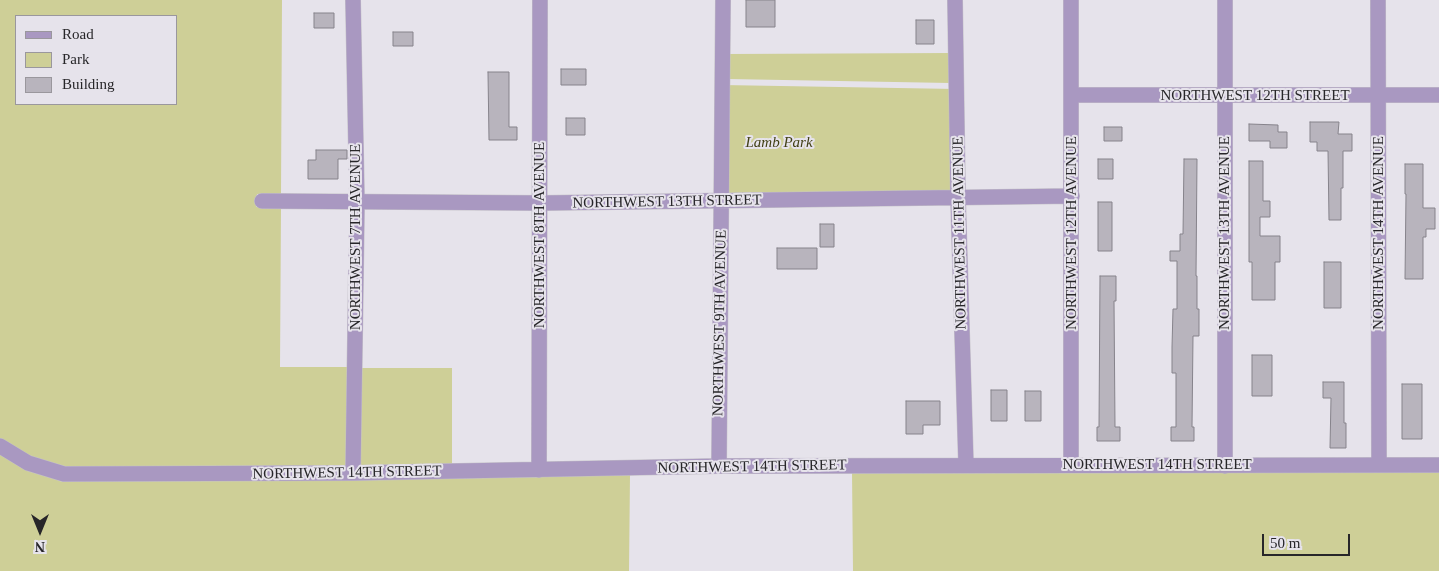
<!DOCTYPE html>
<html>
<head>
<meta charset="utf-8">
<style>
  body { margin:0 }
  #map { position:relative; width:1439px; height:571px; overflow:hidden; background:#e6e3eb; font-family:Georgia,serif }
  canvas { display:block }
  .legend { position:absolute; left:15px; top:15px; width:162px; height:90px; box-sizing:border-box; background:#e6e3eb; border:1px solid #9a979d; margin:0; padding:6px 9px; list-style:none; font-size:15px; color:#272629 }
  .legend li { display:flex; align-items:center; gap:10px; height:25px }
  .legend b { width:25px; border:1px solid #9a979d }
  .north { position:absolute; left:15px; top:506px; width:50px; height:50px; -webkit-text-stroke:4px #e6e3eb; paint-order:stroke; rotate:180deg; font-size:14px; font-weight:700; line-height:20px; text-align:center; color:#272629 }
  .north::after { content:''; display:block; margin:auto; width:18px; height:22px; background:#272629; clip-path:polygon(50% 0,100% 100%,50% 72%,0 100%) }
  .scale { position:absolute; left:1262px; top:534px; width:88px; height:22px; box-sizing:border-box; border:2px solid #272629; border-top:0; padding-left:6px; font-size:15px; line-height:18px; white-space:nowrap; color:#272629; -webkit-text-stroke:4px #e6e3eb; paint-order:stroke }
</style>
</head>
<body>
<div id="map">
<canvas width="1439" height="571"></canvas>
<ul class="legend">
<li><b style="height:6px;background:#a998c1"></b>Road</li>
<li><b style="height:14px;background:#cecf97"></b>Park</li>
<li><b style="height:14px;background:#b8b4bd"></b>Building</li>
</ul>
<div class="north">N</div>
<div class="scale">50 m</div>
</div>
<script>
const ctx = document.querySelector('canvas').getContext('2d');
ctx.lineJoin = 'round';
function fill(path, color) {
  ctx.fillStyle = color;
  ctx.fill(path, 'evenodd');
}
function poly(rows) {
  const path = new Path2D();
  for (const r of rows) {
    path.moveTo(r[0], r[1]);
    for (let i = 2; i < r.length; i += 2) path.lineTo(r[i], r[i + 1]);
  }
  return path;
}
function trace(path, color, width, dash) {
  ctx.strokeStyle = color;
  ctx.lineWidth = width;
  ctx.lineCap = dash ? 'butt' : 'round';
  ctx.setLineDash(dash || []);
  ctx.stroke(path);
}
function write(font, color, halo, rows, align = 'center') {
  ctx.font = font + ' Georgia,serif';
  ctx.lineWidth = 4;
  ctx.setLineDash([]);
  ctx.textBaseline = 'middle';
  ctx.strokeStyle = halo;
  ctx.fillStyle = color;
  for (const [text, x, y, turn = 0] of rows) {
    ctx.save();
    ctx.translate(x, y);
    ctx.rotate((+turn || 0) * Math.PI / 180);
    ctx.textAlign = isNaN(turn) ? turn : align;
    if (halo) ctx.strokeText(text, 0, 0);
    ctx.fillText(text, 0, 0);
    ctx.restore();
  }
}
fill(poly([
  [0,0,282,0,281,194,257,194,256,207,281,208,280,367,349,367,347,467,65,467,30,456,0,438],
  [16,16,176,16,176,104,16,104],
  [950,53,950,83,728,79,728,54],
  [722,85,956,89,958,197,722,201],
  [361,368,452,368,452,464,359,466],
  [0,454,58,479,59,481,68,482,69,481,359,480,630,475,629,571,0,571],
  [852,472,1439,472,1439,571,853,571]
]), '#cecf97');
const building = poly([
  [746,0,775,0,775,27,746,27,746,0],
  [314,13,334,13,334,28,314,28,314,13],
  [916,20,934,20,934,44,916,44,916,20],
  [393,32,413,32,413,46,393,46,393,32],
  [561,69,586,69,586,85,561,85,561,69],
  [488,72,509,72,509,127,517,127,517,140,489,140,488,72],
  [566,118,585,118,585,135,566,135,566,118],
  [1310,122,1339,122,1338,134,1352,134,1352,151,1343,151,1343,188,1341,188,1341,220,1329,220,1328,151,1317,151,1317,142,1310,142,1310,122],
  [1249,124,1278,125,1278,132,1287,132,1287,148,1270,148,1270,141,1249,141,1249,124],
  [1104,127,1122,127,1122,141,1104,141,1104,127],
  [316,150,347,150,347,159,338,159,338,179,308,179,308,160,316,160,316,150],
  [1098,159,1113,159,1113,179,1098,179,1098,159],
  [1184,159,1197,159,1196,276,1197,276,1197,309,1199,309,1199,336,1193,336,1192,427,1194,427,1194,441,1171,441,1171,427,1176,427,1176,373,1172,373,1172,347,1173,309,1177,309,1177,261,1170,261,1170,251,1180,251,1180,234,1183,234,1184,159],
  [1249,161,1263,161,1263,201,1270,201,1270,217,1260,217,1260,236,1280,236,1280,262,1275,262,1275,300,1252,300,1252,262,1249,262,1249,161],
  [1405,164,1423,164,1423,208,1435,208,1435,229,1426,229,1426,237,1423,237,1423,279,1405,279,1406,194,1405,194,1405,164],
  [1098,202,1112,202,1112,251,1098,251,1098,202],
  [820,224,834,224,834,247,820,247,820,224],
  [777,248,817,248,817,269,777,269,777,248],
  [1324,262,1341,262,1341,308,1324,308,1324,262],
  [1100,276,1116,276,1116,301,1114,301,1115,427,1120,427,1120,441,1097,441,1097,427,1099,427,1100,276],
  [1252,355,1272,355,1272,396,1252,396,1252,355],
  [1323,382,1344,382,1344,423,1346,423,1346,448,1330,448,1331,398,1323,398,1323,382],
  [1402,384,1422,384,1422,439,1402,439,1402,384],
  [991,390,1007,390,1007,421,991,421,991,390],
  [1025,391,1041,391,1041,421,1025,421,1025,391],
  [906,401,940,401,940,425,923,425,923,434,906,434,906,401]
]);
fill(building, '#b8b4bd');
trace(building, '#86838b', 1);
const minor = poly([
  [955,0,958,197,966,465],
  [1071,0,1071,465],
  [1378,0,1379,465],
  [1071,95,1439,95],
  [262,201,541,203,1072,196],
  [0,446,28,463,64,474,353,473,719,466,1439,465],
  [719,466,723,0],
  [1225,466,1225,0],
  [539,470,540,0],
  [353,473,357,202,353,0]
]);
trace(minor, '#c4c1c8', 16);
trace(minor, '#a998c1', 15);
write('15px', '#272629', '#e6e3eb', [
  ["NORTHWEST 12TH STREET",1255,96],
  ["NORTHWEST 13TH STREET",667,202,-1],
  ["NORTHWEST 11TH AVENUE",960,233,-91],
  ["NORTHWEST 12TH AVENUE",1072,233,-90],
  ["NORTHWEST 13TH AVENUE",1225,233,-90],
  ["NORTHWEST 14TH AVENUE",1379,233,-90],
  ["NORTHWEST 8TH AVENUE",540,235,-90],
  ["NORTHWEST 7TH AVENUE",356,237,-90],
  ["NORTHWEST 9TH AVENUE",720,323,-89],
  ["NORTHWEST 14TH STREET",1157,465],
  ["NORTHWEST 14TH STREET",752,467,-1],
  ["NORTHWEST 14TH STREET",347,473,-1]
]);
write('italic 15px', '#403f13', '#e6e3eb', [
  ["Lamb Park",779,143]
]);
</script>
</body>
</html>
